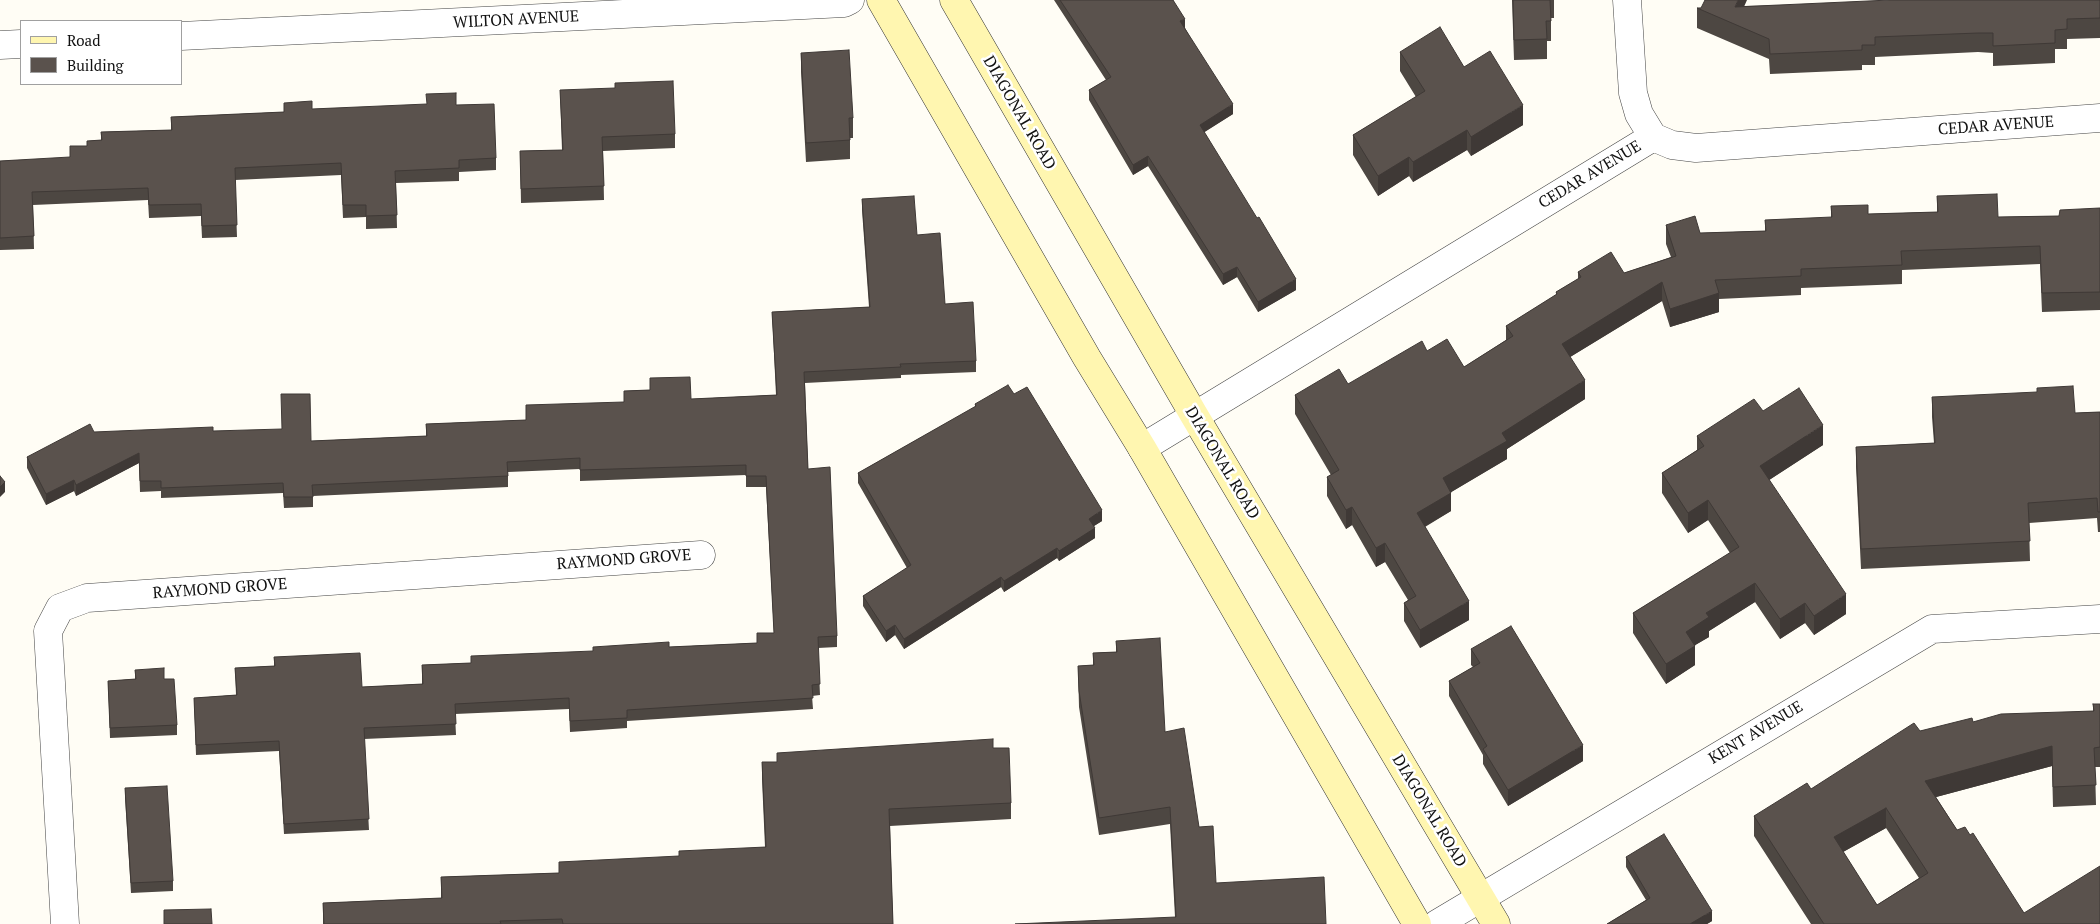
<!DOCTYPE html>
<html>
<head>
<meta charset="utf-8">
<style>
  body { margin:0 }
  #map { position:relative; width:2100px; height:924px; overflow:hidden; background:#fffdf5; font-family:"PT Serif",serif }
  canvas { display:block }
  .legend { position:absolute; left:20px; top:20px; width:162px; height:65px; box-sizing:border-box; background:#fff; border:1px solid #a0a0a0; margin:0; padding:6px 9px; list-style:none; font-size:15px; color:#111 }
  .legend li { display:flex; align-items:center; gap:10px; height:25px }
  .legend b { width:25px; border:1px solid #a0a0a0 }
</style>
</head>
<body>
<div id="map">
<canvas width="2100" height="924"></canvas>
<ul class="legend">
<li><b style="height:6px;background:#fff6b0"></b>Road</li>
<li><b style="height:14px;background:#5a524d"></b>Building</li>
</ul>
</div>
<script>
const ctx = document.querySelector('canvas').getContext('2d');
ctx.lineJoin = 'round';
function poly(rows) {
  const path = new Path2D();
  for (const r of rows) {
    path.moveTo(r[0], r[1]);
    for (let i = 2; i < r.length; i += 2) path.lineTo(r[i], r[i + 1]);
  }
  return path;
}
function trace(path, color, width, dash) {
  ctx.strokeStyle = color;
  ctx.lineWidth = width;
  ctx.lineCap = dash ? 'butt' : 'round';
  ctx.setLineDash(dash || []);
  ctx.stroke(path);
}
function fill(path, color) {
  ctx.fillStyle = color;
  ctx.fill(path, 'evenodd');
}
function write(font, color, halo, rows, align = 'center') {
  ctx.font = font + ' "PT Serif",serif';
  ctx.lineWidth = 5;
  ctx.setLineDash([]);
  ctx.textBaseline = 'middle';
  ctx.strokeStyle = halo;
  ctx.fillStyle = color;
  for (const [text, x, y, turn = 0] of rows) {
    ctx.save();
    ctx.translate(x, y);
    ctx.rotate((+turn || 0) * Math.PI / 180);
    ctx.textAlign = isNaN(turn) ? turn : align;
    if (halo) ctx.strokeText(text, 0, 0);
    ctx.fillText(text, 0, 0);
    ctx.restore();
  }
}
const street = poly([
  [1627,0,1633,93,1639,114,1653,137],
  [181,36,844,3,850,0],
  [0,45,21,44],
  [1142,448,1653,137,1672,145,1696,148,2100,118],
  [65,924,48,631,60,608,87,598,701,555],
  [1437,924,1932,629,2100,619]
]);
const secondary = poly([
  [881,0,1087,358,1142,448,1417,924],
  [954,0,1194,415,1496,924]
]);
trace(street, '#444', 29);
trace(secondary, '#333', 29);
trace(street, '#fff', 28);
trace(secondary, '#fff6b0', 28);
fill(poly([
  [1054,0,1173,0,1185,28,1233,114,1204,132,1296,290,1258,312,1237,277,1223,285,1148,166,1133,175,1089,100,1089,90,1106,80],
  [1512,0,1554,0,1554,18,1551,18,1551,41,1547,41,1547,59,1514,60],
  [2100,0,2100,38,2067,39,2067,49,2055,49,2055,63,1993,66,1993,53,1978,52,1875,57,1875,65,1862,65,1862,70,1770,74,1769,59,1697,28,1697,8,1744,6],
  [1400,52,1464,67,1523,125,1471,156,1467,150,1413,182,1409,176,1378,196,1353,155,1353,135,1416,97,1400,71],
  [801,53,853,118,853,138,850,138,850,159,806,162,801,72],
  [560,90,675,134,675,148,603,151,604,200,521,203,520,151,562,150],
  [284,103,312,109,456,105,496,158,496,170,459,172,459,181,396,183,397,228,366,229,366,217,343,218,341,175,235,180,237,237,202,238,201,216,149,218,148,200,33,205,34,249,0,250,0,161,70,158,87,146,87,141,101,140,101,132,171,130,171,117,284,112],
  [1937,196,1998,217,2059,216,2100,208,2100,310,2042,312,2040,264,1902,270,1902,284,1801,288,1801,295,1719,299,1719,312,1670,327,1662,301,1570,357,1585,399,1507,449,1507,459,1451,492,1451,511,1425,527,1469,620,1420,648,1404,621,1404,603,1408,600,1385,562,1376,567,1352,525,1346,529,1327,496,1327,477,1331,475,1295,414,1295,395,1348,384,1427,351,1464,367,1506,340,1506,326,1556,295,1556,292,1578,279,1578,272,1624,273,1671,257,1666,244,1666,225,1700,233,1765,231,1765,220,1831,218,1831,206,1868,214,1937,212],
  [862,199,917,235,945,304,976,361,976,372,901,375,901,378,805,383,808,469,837,636,837,647,818,648,820,695,812,696,813,709,627,721,627,728,570,732,569,709,455,714,456,735,364,739,369,830,284,834,279,751,196,755,194,698,236,695,235,668,274,666,274,657,362,687,422,684,422,665,471,663,669,647,757,643,757,633,774,633,766,487,746,487,746,475,580,481,580,469,508,472,508,487,313,496,313,507,284,508,283,493,161,498,161,491,140,492,139,463,76,496,74,491,46,505,27,468,27,457,94,432,213,431,311,441,426,436,426,424,526,420,624,402,624,391,650,390,650,378,691,399,776,395,772,312,869,307,862,210],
  [1014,394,1102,521,1094,526,1095,538,1059,561,1057,558,1004,592,1001,587,904,649,895,635,886,642,863,606,863,596,907,568,858,483,858,473,975,407,975,404],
  [1932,397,2075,413,2100,412,2100,532,2098,532,2097,518,2029,523,2030,561,1861,569,1856,467,1856,447,1934,443,1932,417],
  [1763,411,1823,445,1769,480,1846,614,1814,635,1805,623,1780,639,1755,602,1709,631,1709,637,1695,645,1695,665,1666,684,1633,633,1633,613,1730,553,1708,520,1688,533,1662,493,1662,473,1697,450,1697,436],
  [1116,641,1165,732,1199,827,1216,883,1326,924,1175,917,1170,824,1099,835,1079,707,1078,666,1093,665,1093,653,1116,652],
  [1471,649,1583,761,1508,806,1483,764,1483,755,1449,696,1449,681,1473,667,1471,665],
  [135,670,164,679,177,725,177,735,110,738,108,681,135,679],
  [2093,704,2100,704,2100,767,2095,767,2096,805,2053,807,2052,766,1936,797,1957,830,2024,913,2100,924,1811,924,1754,836,1754,816,1811,789,1920,731,1973,722,2093,711],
  [1886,828,1919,878,1877,905,1843,852],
  [993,748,1011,803,1011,819,890,826,893,924,323,924,323,903,441,898,441,877,559,873,679,856,765,847,762,779,762,762,777,762,777,753],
  [125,788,173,881,173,891,131,893,125,798],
  [1626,857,1712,921,1707,924,1607,924,1646,900,1626,867]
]), '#4d4742');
fill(poly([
  [1738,0,1747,0,1736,25,1735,7],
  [1185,19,1185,29,1180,21],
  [1233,104,1233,114,1200,135,1200,125],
  [1523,105,1523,125,1471,156,1471,137],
  [1467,130,1467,150,1413,182,1413,162],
  [1148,156,1148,166,1133,175,1133,165],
  [1409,157,1409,176,1378,196,1378,176],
  [1237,267,1237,277,1223,285,1223,274],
  [1296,279,1296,290,1258,312,1258,302],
  [1662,282,1662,301,1562,362,1562,344],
  [1719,293,1719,312,1670,327,1670,309],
  [1585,380,1585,399,1507,449,1507,459,1443,497,1443,478,1502,433],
  [1823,425,1823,445,1760,486,1760,466],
  [139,453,139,463,76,496,76,485],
  [74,480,74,491,46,505,46,494],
  [5,482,5,492,0,497,0,487],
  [1451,493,1451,511,1417,531,1417,513],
  [1708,500,1708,520,1688,533,1688,513],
  [1352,507,1352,525,1346,529,1346,510],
  [1102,510,1102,521,1089,529,1089,519],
  [1095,528,1095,538,1059,561,1059,551],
  [1385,543,1385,562,1376,567,1376,548],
  [1057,548,1057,558,1004,592,1004,581],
  [1001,577,1001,587,904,649,904,639],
  [1755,583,1755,602,1709,631,1709,637,1692,647,1695,646,1695,665,1666,684,1666,664,1686,632,1706,613],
  [1846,594,1846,614,1814,635,1814,616],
  [1469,601,1469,620,1420,648,1420,630],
  [1805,603,1805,623,1780,639,1780,619],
  [895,625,895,635,886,642,886,631],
  [1583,745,1583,761,1508,806,1508,790],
  [2052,746,2052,766,1925,800,1925,781],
  [1886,808,1886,828,1834,857,1834,837],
  [1712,911,1712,921,1707,924,1690,924]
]), '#3f3936');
const building = poly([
  [1060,0,1173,0,1185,19,1180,21,1233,104,1200,125,1257,218,1259,217,1296,279,1258,302,1237,267,1223,274,1148,156,1133,165,1089,90,1111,77,1060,0],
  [1513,0,1550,0,1551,21,1546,21,1547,39,1514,40,1513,0],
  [1705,0,1738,0,1735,7,1890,0,2100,0,2100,18,2067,19,2067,29,2055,30,2055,43,1993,46,1993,33,1978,33,1875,37,1875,45,1862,45,1862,50,1770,54,1769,39,1697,8,1701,8,1705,0],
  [1440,27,1464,67,1490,51,1523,105,1471,137,1467,130,1413,162,1409,157,1378,176,1353,135,1425,91,1400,52,1440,27],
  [849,50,853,118,849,118,850,140,806,143,801,53,849,50],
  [673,81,675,134,602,137,604,186,521,189,520,151,563,150,560,90,615,88,615,83,673,81],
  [456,93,456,105,494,104,496,158,459,160,459,168,395,171,397,215,366,216,366,205,343,205,341,163,235,168,237,225,202,226,201,204,149,205,148,188,32,192,34,236,0,238,0,161,70,157,70,146,87,146,87,141,102,140,101,132,172,130,171,117,284,112,284,103,312,101,312,109,427,104,426,94,456,93],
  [1997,194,1998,217,2059,216,2060,210,2100,208,2100,292,2042,293,2040,246,1901,251,1902,265,1801,269,1801,276,1715,280,1719,293,1670,309,1662,282,1562,344,1585,380,1502,433,1507,441,1443,478,1451,493,1417,513,1469,601,1420,630,1404,603,1416,596,1385,543,1376,548,1352,507,1346,510,1327,477,1339,470,1295,395,1339,369,1348,384,1422,341,1427,351,1447,339,1464,367,1513,336,1506,326,1557,294,1556,292,1581,277,1578,272,1611,252,1624,273,1676,256,1666,225,1695,216,1700,233,1766,231,1765,220,1832,217,1831,206,1868,205,1868,214,1938,212,1937,196,1997,194],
  [914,196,917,235,940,233,945,304,973,302,976,361,900,364,901,367,804,372,808,469,830,467,837,636,818,637,820,684,812,685,813,698,627,710,627,718,570,721,569,698,455,704,456,724,364,728,369,819,284,824,279,741,196,745,194,698,237,695,235,668,275,666,274,657,360,653,362,687,423,684,422,665,471,663,471,656,593,651,593,647,669,642,669,647,757,643,757,633,774,633,766,476,746,476,746,465,580,470,580,458,507,462,508,476,312,485,313,497,284,497,283,483,161,488,161,481,140,481,139,453,76,485,74,480,46,494,27,457,90,424,94,432,213,427,213,431,282,429,281,394,310,394,311,441,427,436,426,424,526,420,526,405,624,402,624,391,650,390,650,378,690,377,691,399,777,395,772,312,870,307,862,199,914,196],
  [1008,385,1014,394,1027,387,1102,510,1089,519,1095,528,1059,551,1057,548,1004,581,1001,577,904,639,895,625,886,631,863,596,911,565,858,473,976,406,975,404,1008,385],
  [2073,386,2075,413,2100,412,2100,512,2098,512,2097,498,2028,503,2030,541,1861,549,1856,447,1935,443,1932,397,2037,392,2037,388,2073,386],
  [1799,388,1823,425,1760,466,1846,594,1814,616,1805,603,1780,619,1755,583,1706,613,1709,617,1686,632,1695,646,1666,664,1633,613,1739,547,1708,500,1688,513,1662,473,1704,446,1697,436,1754,399,1763,411,1799,388],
  [0,476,5,482,0,487,0,476],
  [1511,626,1583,745,1508,790,1483,749,1487,746,1449,681,1480,663,1471,649,1511,626],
  [1160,638,1165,732,1184,728,1199,827,1213,826,1216,883,1324,877,1326,924,1015,924,1176,917,1170,807,1099,818,1079,691,1078,666,1094,665,1093,653,1117,652,1116,641,1160,638],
  [164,668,164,679,174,679,177,725,110,728,108,681,136,679,135,670,164,668],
  [2093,704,2100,704,2100,747,2094,748,2096,785,2053,787,2052,746,1925,781,1957,830,1965,827,1970,835,1973,833,2024,913,2100,866,2100,924,1824,924,1754,816,1807,783,1811,789,1914,723,1920,731,1972,718,1973,722,2001,714,2094,711,2093,704],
  [1886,808,1928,873,1877,905,1834,837,1886,808],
  [993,739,993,748,1009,748,1011,803,889,809,893,924,563,924,562,919,500,921,501,924,324,924,323,903,442,898,441,877,559,873,559,862,679,856,679,851,766,847,762,762,777,762,777,753,993,739],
  [167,786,173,881,131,883,125,788,167,786],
  [1664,834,1712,911,1690,924,1607,924,1650,898,1626,857,1664,834],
  [211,909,212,924,164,924,164,910,211,909]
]);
fill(building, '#5a524d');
trace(building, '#3f3936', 1);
write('16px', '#111', '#fff', [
  ["WILTON AVENUE",516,20,-3],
  ["DIAGONAL ROAD",1019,113,60],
  ["CEDAR AVENUE",1996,126,-4],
  ["CEDAR AVENUE",1590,175,-31],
  ["DIAGONAL ROAD",1222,463,59],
  ["RAYMOND GROVE",624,560,-4],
  ["RAYMOND GROVE",220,589,-4],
  ["KENT AVENUE",1756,733,-31],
  ["DIAGONAL ROAD",1429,811,59]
]);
</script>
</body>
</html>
